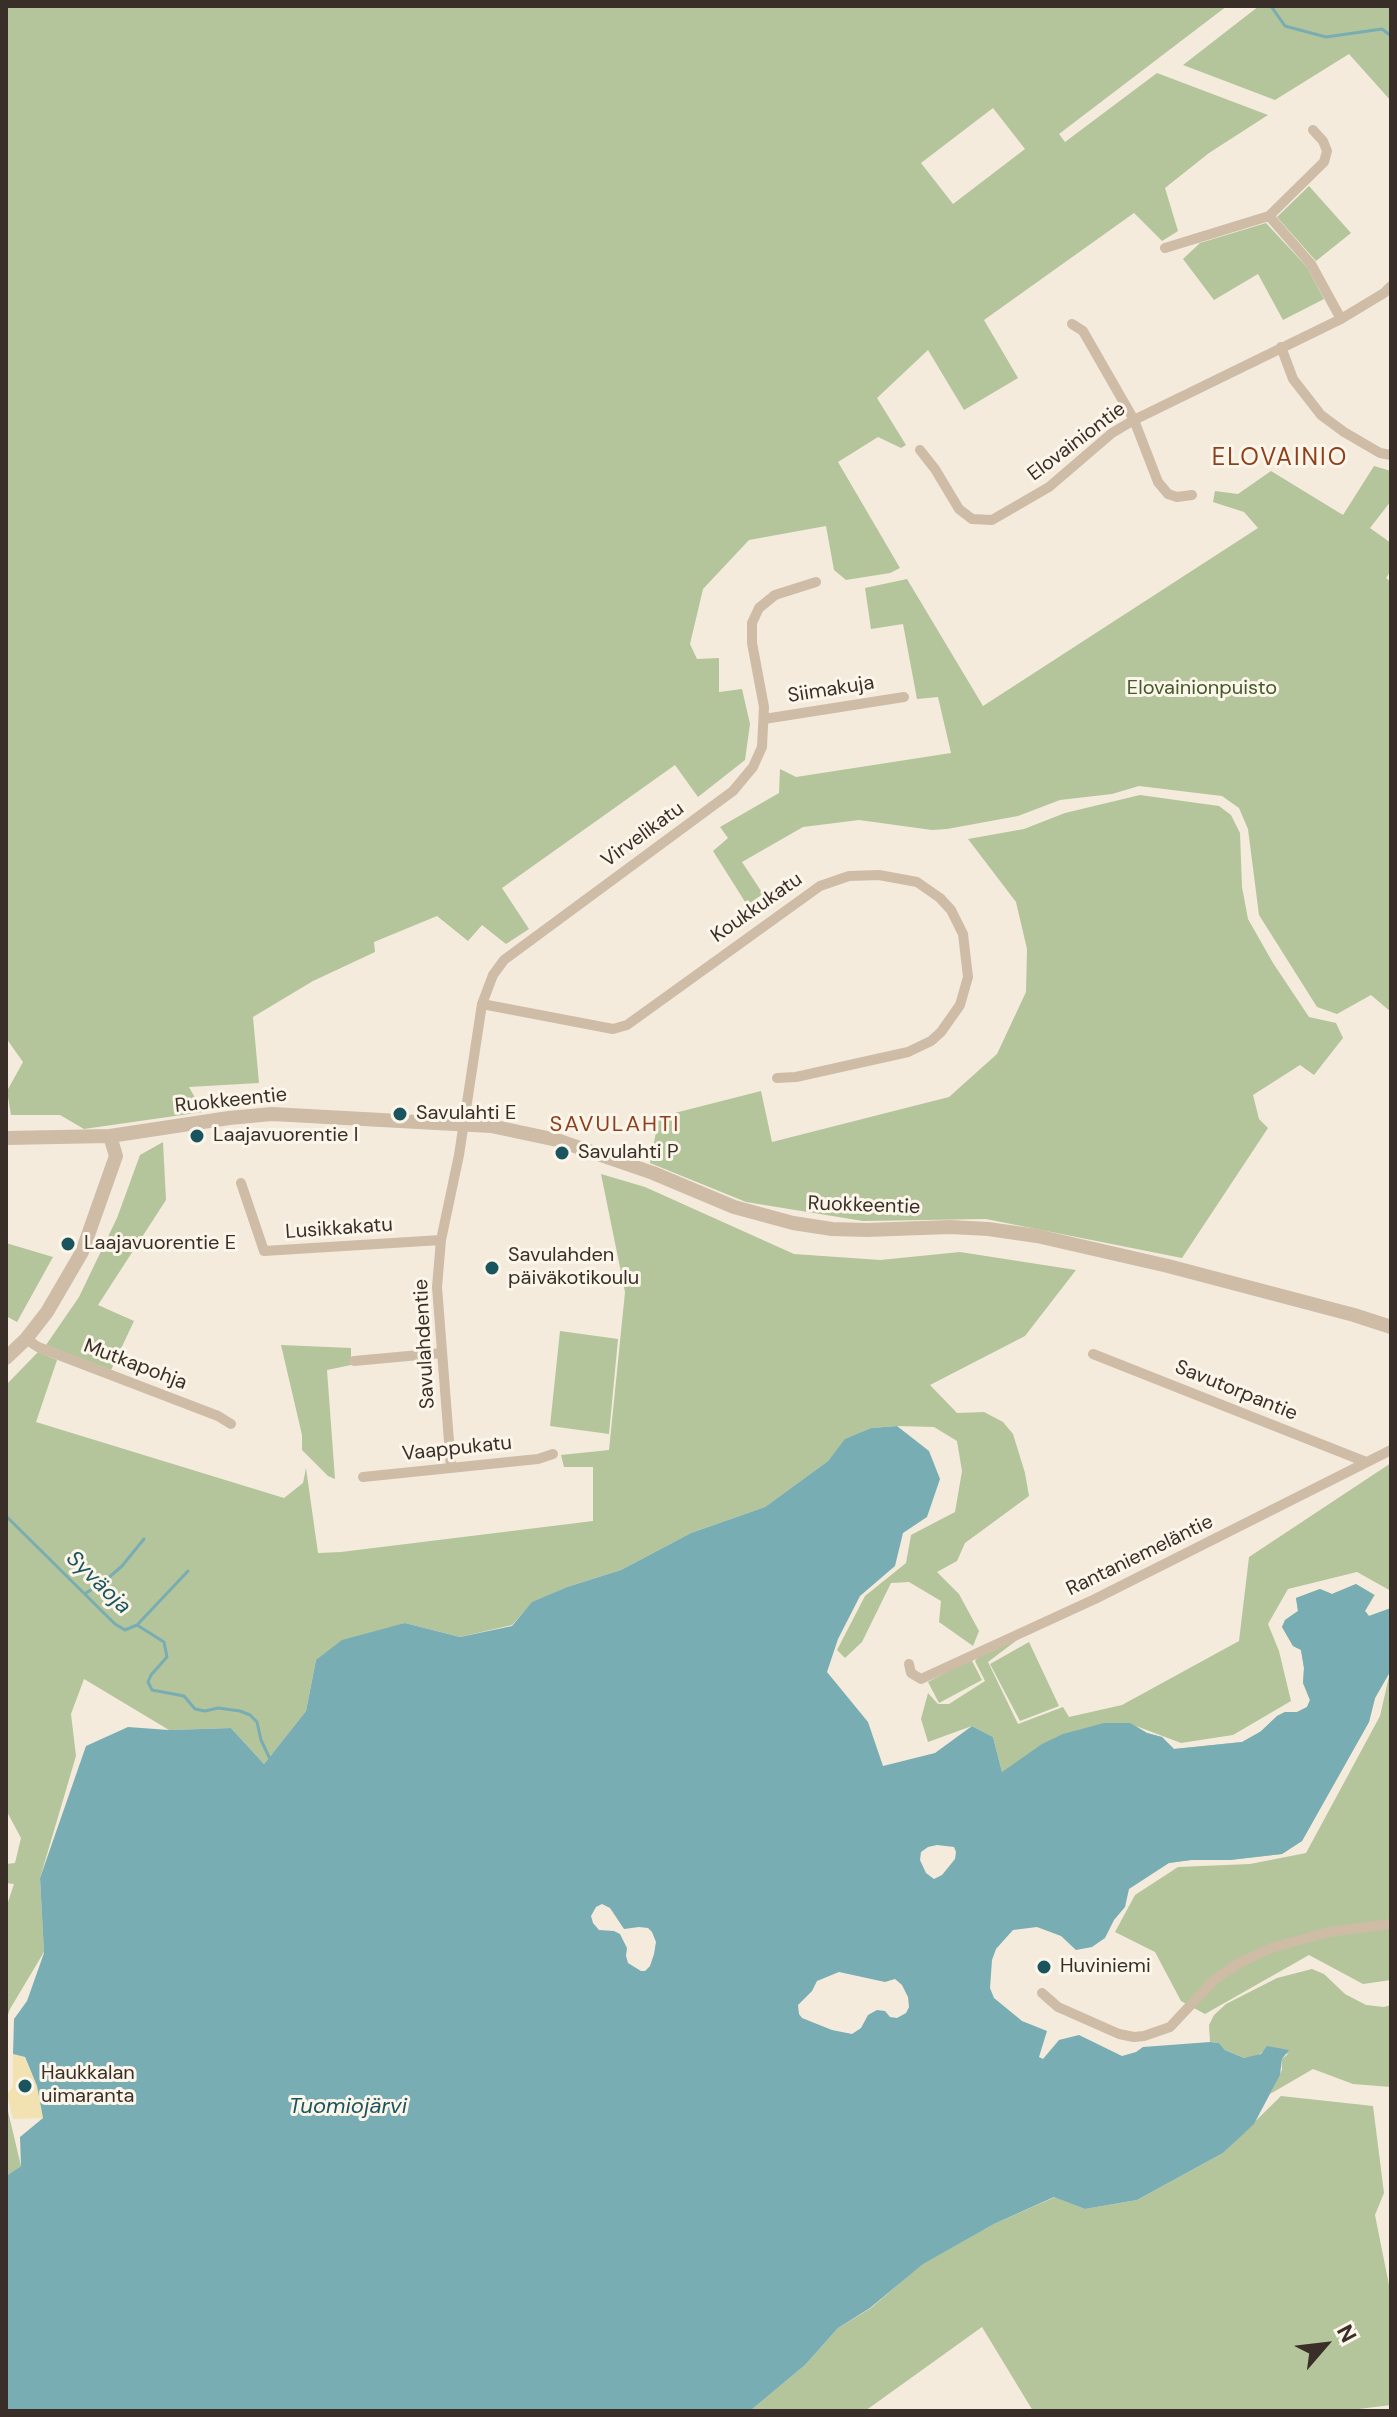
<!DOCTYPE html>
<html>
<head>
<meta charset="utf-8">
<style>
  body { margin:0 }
  #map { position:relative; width:1397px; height:2417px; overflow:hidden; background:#f4ebdd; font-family:"DM Sans",sans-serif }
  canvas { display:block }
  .frame { position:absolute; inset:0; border:8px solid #3a2f28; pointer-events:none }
  .north { position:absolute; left:1285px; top:2305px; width:80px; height:80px; -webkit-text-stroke:6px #fbf5ea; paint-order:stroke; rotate:62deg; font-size:22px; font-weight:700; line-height:32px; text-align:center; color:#3a2f28 }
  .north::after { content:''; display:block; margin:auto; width:28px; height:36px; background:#3a2f28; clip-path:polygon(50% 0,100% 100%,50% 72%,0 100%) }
</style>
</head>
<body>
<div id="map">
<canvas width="1397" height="2417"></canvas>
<div class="frame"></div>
<div class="north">N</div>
</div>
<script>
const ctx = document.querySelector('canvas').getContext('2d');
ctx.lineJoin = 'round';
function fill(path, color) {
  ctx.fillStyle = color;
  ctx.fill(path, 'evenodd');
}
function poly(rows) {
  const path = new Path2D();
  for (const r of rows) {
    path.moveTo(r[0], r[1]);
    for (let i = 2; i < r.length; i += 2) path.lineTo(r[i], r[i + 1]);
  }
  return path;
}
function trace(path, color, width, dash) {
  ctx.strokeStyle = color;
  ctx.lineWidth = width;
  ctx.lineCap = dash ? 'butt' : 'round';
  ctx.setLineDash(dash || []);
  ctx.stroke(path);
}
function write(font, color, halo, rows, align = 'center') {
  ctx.font = font + ' "DM Sans",sans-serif';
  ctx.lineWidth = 6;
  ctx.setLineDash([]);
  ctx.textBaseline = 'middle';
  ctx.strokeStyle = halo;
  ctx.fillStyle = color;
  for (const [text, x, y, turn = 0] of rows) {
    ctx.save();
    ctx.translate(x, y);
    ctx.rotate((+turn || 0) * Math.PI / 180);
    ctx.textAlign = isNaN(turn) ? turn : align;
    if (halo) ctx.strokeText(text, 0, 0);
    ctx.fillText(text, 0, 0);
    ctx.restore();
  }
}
fill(poly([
  [6,6,1227,6,1059,134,1065,142,1157,73,1268,115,1209,153,1165,188,1178,231,1162,241,1134,213,984,320,1018,378,964,410,928,350,877,398,906,445,901,448,878,437,838,462,900,568,890,573,846,580,834,570,826,526,749,540,703,589,690,644,697,659,719,658,719,692,742,689,750,724,745,760,698,797,675,765,502,888,529,929,506,944,482,925,468,941,437,916,374,942,375,952,313,981,253,1017,259,1083,189,1087,203,1112,84,1129,60,1115,11,1115,7,1091,23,1062,6,1038],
  [993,108,1025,149,953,204,921,163],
  [1259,6,1391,6,1391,101,1349,54,1275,100,1183,65],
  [1309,186,1351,233,1316,261,1277,217],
  [1266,223,1307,267,1324,299,1283,320,1258,274,1214,300,1183,259,1200,243],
  [1374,466,1391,471,1391,501,1370,528,1391,543,1391,571,1386,578,1391,582,1391,1012,1371,995,1337,1014,1317,1007,1259,915,1248,829,1239,808,1222,796,1139,786,1112,794,1060,800,1018,816,947,829,932,830,859,820,803,827,742,862,763,894,747,905,713,851,728,838,720,827,779,793,780,769,796,777,951,753,938,697,917,699,903,624,871,629,865,588,907,579,983,706,1258,528,1244,512,1213,502,1215,491,1238,494,1271,471,1343,515],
  [1140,795,1219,806,1231,815,1240,833,1242,887,1248,919,1273,963,1309,1017,1336,1023,1343,1038,1314,1075,1300,1065,1253,1095,1259,1119,1268,1128,1182,1258,986,1219,863,1221,746,1202,650,1163,659,1117,761,1091,772,1142,949,1097,997,1054,1026,992,1027,949,1016,902,968,839,1024,829,1065,813],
  [163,1142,166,1200,98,1305,134,1321,111,1370,46,1345,79,1297,117,1218,140,1155],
  [601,1174,645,1187,794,1254,880,1260,960,1252,1076,1270,1025,1336,930,1385,957,1413,984,1412,1003,1422,1013,1434,1025,1473,1029,1496,965,1543,957,1561,937,1572,959,1594,979,1631,973,1646,939,1622,941,1601,909,1582,891,1583,862,1642,845,1658,837,1650,865,1596,906,1563,911,1535,955,1512,962,1471,957,1441,934,1427,897,1426,871,1428,846,1439,828,1461,765,1507,691,1533,621,1570,567,1587,533,1602,512,1625,460,1637,405,1623,316,1660,306,1711,264,1764,231,1728,169,1730,84,1679,71,1714,76,1756,40,1878,44,1952,10,2009,6,2020,6,1908,14,1884,6,1883,6,1864,15,1863,21,1838,6,1810,6,1385,38,1352,57,1360,36,1422,284,1498,303,1483,306,1468,318,1553,341,1552,593,1521,593,1467,564,1467,561,1455,609,1450,625,1292],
  [6,1243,53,1257,17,1322,6,1316],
  [560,1331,618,1339,609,1434,550,1426],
  [281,1345,351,1348,351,1365,327,1370,335,1479,328,1476,302,1450,302,1435],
  [1391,1463,1391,1591,1357,1572,1288,1589,1268,1624,1279,1651,1291,1701,1233,1735,1181,1743,1136,1726,1147,1733,1162,1737,1174,1749,1242,1742,1263,1730,1277,1716,1285,1712,1297,1712,1307,1707,1310,1700,1303,1683,1304,1668,1301,1650,1293,1646,1282,1627,1285,1620,1298,1611,1296,1598,1320,1589,1332,1594,1356,1584,1375,1595,1365,1611,1369,1616,1391,1608,1391,1980,1363,1984,1309,1955,1205,2014,1181,2001,1155,1952,1115,1932,1135,1895,1178,1867,1250,1864,1306,1853,1380,1716,1390,1672,1375,1698,1369,1722,1302,1841,1282,1854,1230,1860,1191,1860,1169,1863,1002,1772,993,1737,972,1726,928,1742,921,1719,928,1693,938,1704,949,1704,985,1681,975,1661,981,1654,1021,1637,988,1662,1018,1724,1063,1707,1069,1717,1122,1705,1239,1641,1249,1557],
  [1029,1642,1059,1706,1020,1721,990,1664],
  [971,1659,982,1680,939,1703,928,1682],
  [1312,1969,1324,1974,1345,1994,1366,2005,1384,2007,1391,2005,1391,2087,1353,2084,1313,2069,1270,2094,1282,2070,1282,2059,1288,2054,1265,2050,1257,2056,1244,2058,1225,2050,1219,2043,1210,2042,1209,2025,1214,2015,1226,2004,1277,1978],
  [1281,2096,1373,2106,1384,2193,1375,2215,1391,2295,1391,2405,1343,2411,1033,2411,982,2327,865,2411,750,2411,805,2365,838,2328,871,2308,922,2264,994,2224,1055,2197,1085,2209,1137,2200,1223,2153],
  [6,2103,21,2166,6,2176]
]), '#b4c59b');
fill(poly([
  [13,2054,24,2057,37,2086,43,2118,13,2119,7,2094,13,2087]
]), '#f2e1b1');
fill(poly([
  [897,1426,929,1451,940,1479,927,1517,903,1533,895,1566,860,1596,838,1639,827,1672,868,1722,883,1766,935,1753,972,1726,993,1737,1002,1772,1042,1744,1063,1734,1104,1723,1130,1723,1147,1733,1162,1737,1174,1749,1242,1742,1260,1732,1277,1716,1285,1712,1297,1712,1307,1707,1310,1700,1303,1683,1304,1668,1301,1650,1293,1646,1282,1627,1285,1620,1298,1611,1296,1598,1320,1589,1332,1594,1356,1584,1374,1595,1365,1611,1369,1616,1391,1608,1391,1670,1375,1698,1369,1722,1302,1841,1282,1854,1230,1860,1191,1860,1169,1863,1129,1889,1125,1907,1114,1920,1105,1938,1092,1947,1076,1950,1061,1936,1037,1927,1013,1930,996,1949,992,1960,990,1988,994,1998,1022,2021,1047,2031,1039,2057,1043,2059,1059,2040,1079,2035,1122,2056,1136,2052,1143,2047,1210,2042,1219,2043,1225,2050,1244,2058,1261,2054,1267,2046,1289,2050,1282,2059,1280,2075,1254,2124,1223,2153,1137,2200,1085,2209,1054,2197,994,2224,923,2264,870,2308,838,2328,805,2365,750,2411,6,2411,6,2176,21,2166,20,2137,43,2118,37,2086,25,2057,13,2054,14,2019,27,2001,44,1953,40,1878,86,1746,128,1727,169,1730,231,1728,264,1764,306,1711,316,1660,342,1640,405,1623,460,1637,512,1626,532,1602,567,1587,621,1570,691,1533,765,1507,828,1461,845,1439,871,1428],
  [937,1845,954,1847,956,1852,955,1859,942,1875,934,1879,926,1873,920,1860,921,1852,928,1847],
  [602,1904,610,1908,624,1929,639,1927,648,1928,652,1932,656,1942,654,1954,650,1966,645,1971,641,1971,628,1963,626,1956,627,1948,620,1934,614,1931,599,1930,593,1923,591,1916,596,1907],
  [839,1972,885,1982,895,1979,902,1985,908,1997,909,2007,906,2013,897,2018,890,2017,885,2011,877,2010,868,2015,861,2028,852,2034,832,2030,802,2018,799,2014,798,2005,812,1991,817,1981]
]), '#79adb4');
trace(poly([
  [1271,6,1285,26,1326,37,1382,29,1391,36],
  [6,1516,115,1624,125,1630,137,1625,164,1642,167,1657,151,1675,148,1682,152,1690,184,1696,195,1709,205,1711,218,1708,240,1711,250,1715,257,1722,261,1740,269,1757],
  [86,1593,106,1580,122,1566,144,1539],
  [138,1624,188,1571]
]), '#79adb4', 3);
trace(poly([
  [1269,216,1324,162,1327,151,1323,141,1313,130],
  [1165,248,1269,216,1311,264,1341,319],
  [1072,324,1083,331,1134,420,1158,482,1168,494,1177,497,1192,495],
  [1281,347,1293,379,1321,415,1344,432,1380,453,1391,455],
  [920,450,935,469,959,509,972,519,992,520,1049,487,1112,433,1134,420,1341,319,1384,293,1391,286],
  [764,719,904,697],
  [482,1004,613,1029,627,1025,820,886,849,876,879,875,917,882,940,898,951,910,963,934,968,977,960,1005,941,1032,931,1041,908,1052,796,1077,777,1078],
  [241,1183,264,1251,441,1240],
  [26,1339,38,1347,218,1416,231,1424],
  [1093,1354,1366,1462],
  [354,1361,441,1353],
  [451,1467,437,1287,441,1240,459,1155,482,1004,493,975,504,960,733,791,753,767,762,747,764,707,752,643,752,623,759,608,775,595,816,582],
  [363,1477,538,1459,553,1454],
  [909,1664,911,1673,921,1679,1095,1599,1391,1450],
  [1042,1993,1058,2007,1119,2034,1134,2037,1144,2036,1170,2027,1215,1979,1241,1962,1271,1948,1329,1932,1391,1924]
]), '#cebca7', 10);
trace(poly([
  [6,1138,110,1136,229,1118,272,1114,491,1126,557,1140,653,1173,734,1207,793,1223,832,1229,867,1230,950,1227,988,1229,1037,1236,1168,1266,1354,1315,1391,1327],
  [6,1358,26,1339,47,1312,82,1252,116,1156,110,1136]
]), '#cebca7', 14);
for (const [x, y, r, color] of [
  [400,1114,8,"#1a555f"],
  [197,1136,8,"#1a555f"],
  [562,1153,8,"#1a555f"],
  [68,1244,8,"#1a555f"],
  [492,1268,8,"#1a555f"],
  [1044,1967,8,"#1a555f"],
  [25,2086,8,"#1a555f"]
]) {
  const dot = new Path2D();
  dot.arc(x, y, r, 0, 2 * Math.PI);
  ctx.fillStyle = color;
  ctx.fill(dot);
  trace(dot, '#fbf5ea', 3);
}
write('20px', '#3a2f28', '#fbf5ea', [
  ["Elovainiontie",1077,442,-37],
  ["Siimakuja",831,690,-9],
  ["Virvelikatu",643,835,-36],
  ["Koukkukatu",757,908,-35],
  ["Ruokkeentie",231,1101,-6],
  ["Ruokkeentie",864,1206,2],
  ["Lusikkakatu",339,1229,-4],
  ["Savulahdentie",425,1344,-93],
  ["Mutkapohja",135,1365,21],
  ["Savutorpantie",1236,1391,22],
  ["Vaappukatu",457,1449,-6],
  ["Rantaniemeläntie",1140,1556,-26]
]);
write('20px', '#455a2a', '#fbf5ea', [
  ["Elovainionpuisto",1202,689]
]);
write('20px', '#3a2f28', '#fbf5ea', [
  ["Savulahti E",416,1114],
  ["Laajavuorentie I",213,1136],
  ["Savulahti P",578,1153],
  ["Laajavuorentie E",84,1244],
  ["Savulahden",508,1256],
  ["päiväkotikoulu",508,1279],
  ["Huviniemi",1060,1967],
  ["Haukkalan",41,2074],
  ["uimaranta",41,2097]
], 'left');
ctx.letterSpacing = '2px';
write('22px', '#8f3f1b', '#fbf5ea', [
  ["SAVULAHTI",615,1125]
]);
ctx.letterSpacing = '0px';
write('italic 22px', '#1a555f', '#fbf5ea', [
  ["Syväoja",98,1583,44],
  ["Tuomiojärvi",348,2107]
]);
ctx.letterSpacing = '2px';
write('24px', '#8f3f1b', '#fbf5ea', [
  ["ELOVAINIO",1280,459]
]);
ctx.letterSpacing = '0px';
</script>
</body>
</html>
